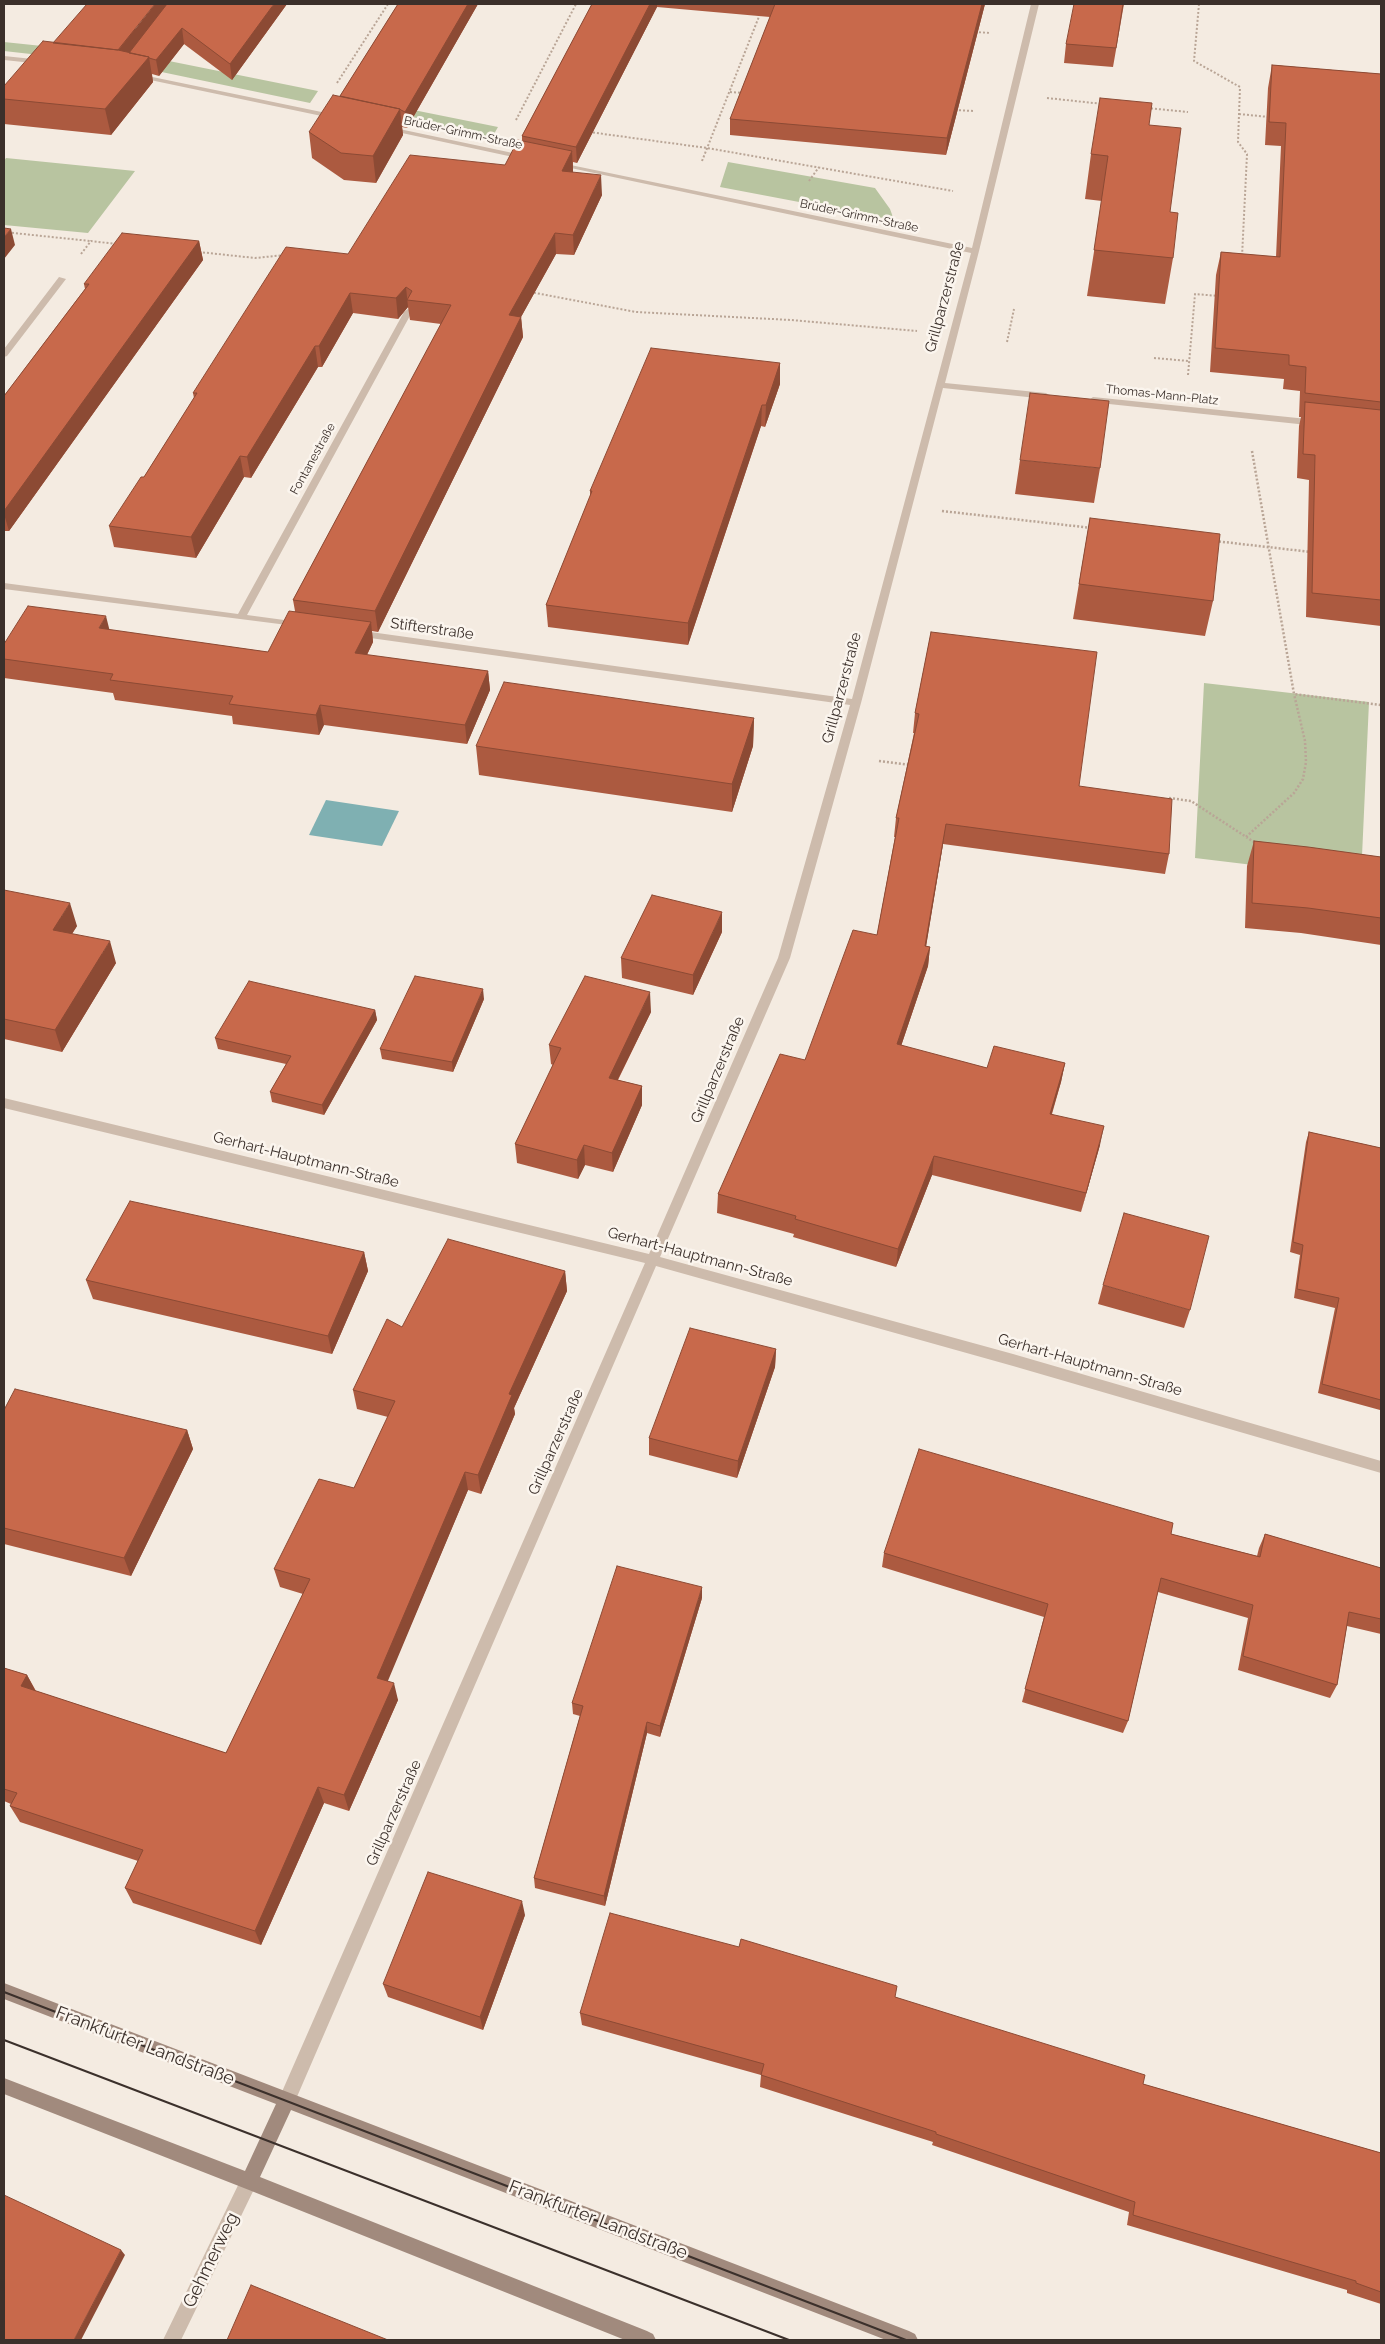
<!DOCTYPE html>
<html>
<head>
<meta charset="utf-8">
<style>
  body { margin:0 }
  #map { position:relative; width:1385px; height:2344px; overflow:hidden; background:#f4ebe1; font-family:Raleway,sans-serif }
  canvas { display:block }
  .frame { position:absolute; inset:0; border:5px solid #3b302b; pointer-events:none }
</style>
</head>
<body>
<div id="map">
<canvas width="1385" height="2344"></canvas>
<div class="frame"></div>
</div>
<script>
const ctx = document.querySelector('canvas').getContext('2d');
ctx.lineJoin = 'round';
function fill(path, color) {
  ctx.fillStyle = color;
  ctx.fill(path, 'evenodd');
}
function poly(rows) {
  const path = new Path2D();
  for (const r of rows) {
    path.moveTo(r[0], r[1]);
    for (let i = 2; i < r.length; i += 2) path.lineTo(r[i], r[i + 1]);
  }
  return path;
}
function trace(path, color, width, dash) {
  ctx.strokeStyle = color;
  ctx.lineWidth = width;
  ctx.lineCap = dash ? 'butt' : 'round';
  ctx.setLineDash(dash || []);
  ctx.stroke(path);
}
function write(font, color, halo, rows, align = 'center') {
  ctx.font = font + ' Raleway,sans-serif';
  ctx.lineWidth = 5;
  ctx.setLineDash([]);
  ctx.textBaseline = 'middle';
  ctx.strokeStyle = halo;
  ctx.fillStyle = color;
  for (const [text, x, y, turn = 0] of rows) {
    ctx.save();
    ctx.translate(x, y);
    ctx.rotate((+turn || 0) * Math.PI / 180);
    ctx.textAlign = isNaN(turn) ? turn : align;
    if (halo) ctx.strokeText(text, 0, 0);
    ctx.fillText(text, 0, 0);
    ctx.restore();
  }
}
fill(poly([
  [4,42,109,53,102,62,4,51],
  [159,59,318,91,310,103,152,70],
  [349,97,498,127,490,141,341,110],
  [6,158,135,171,88,233,4,225,4,161],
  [728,162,875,188,890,209,894,220,720,187],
  [1204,683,1369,702,1361,878,1195,858]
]), '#b8c4a0');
fill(poly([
  [326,800,399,811,382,846,309,835]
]), '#7fb0b2');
trace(poly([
  [1199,4,1194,61,1240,87,1238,142,1247,154,1242,257],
  [975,32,991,33],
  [337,83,388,4],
  [730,92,745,93],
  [1047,98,1103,104],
  [1147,108,1188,112],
  [955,110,974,111],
  [1239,114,1269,117],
  [516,120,576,4],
  [589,132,707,148,953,191],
  [702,161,760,14],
  [809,181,819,167],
  [4,232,90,241],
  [199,252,255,258,285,255],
  [81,254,91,241,116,244],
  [530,292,636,312,791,320,917,331],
  [1007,342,1014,309],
  [1154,358,1189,361],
  [1188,375,1195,294,1219,296]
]), '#b9a596', 2, [2, 2]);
trace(poly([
  [1252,451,1294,694,1381,705],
  [942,511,1092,528],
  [1215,541,1311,552],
  [879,761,910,765],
  [1169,798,1191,801,1257,844],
  [1246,837,1294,793,1303,779,1306,762,1305,741,1294,694]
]), '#b9a596', 2.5, [2, 2]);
fill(poly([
  [1031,4,1039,4,979,251,945,383,1046,393,1050,396,1046,399,943,388,861,703,790,958,660,1257,1013,1354,1381,1461,1381,1473,1013,1366,656,1266,293,2106,287,2108,281,2106,279,2100,281,2094,645,1263,4,1108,4,1098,649,1254,778,958,850,705,356,636,351,633,356,630,852,699,971,253,552,164,556,162,972,248,1031,4],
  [4,56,42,60,46,62,42,64,4,60,4,56],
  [133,73,336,115,340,117,336,119,136,77,133,77,133,73],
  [385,126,527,156,531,158,527,160,388,130,385,130,385,126],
  [59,277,66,279,7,356,4,357,4,349,59,277],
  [408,309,412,312,247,615,299,622,303,623,303,627,4,589,4,583,238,614,404,312,408,309],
  [1093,397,1317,420,1321,423,1317,426,1090,402,1089,400,1093,397],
  [249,2172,255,2175,258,2181,181,2340,163,2340,243,2175,249,2172]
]), '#cdbbac');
fill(poly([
  [4,1983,909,2331,915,2334,918,2340,886,2340,291,2110,260,2177,647,2331,653,2334,656,2340,625,2340,249,2190,4,2094,4,2078,245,2171,276,2104,4,1999,4,1983]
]), '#a18a7d');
trace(poly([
  [4,1992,906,2340],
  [4,2040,789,2340]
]), '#3b302b', 2);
fill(poly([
  [287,4,232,80,184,44,159,76,152,74,153,82,111,135,4,124,4,86,53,43],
  [398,4,478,4,407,128,402,127,403,135,376,183,344,180,312,158,309,132,340,96],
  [592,4,985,4,946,155,730,135,730,119,770,17,657,7,577,163,573,162,573,172,602,195,574,255,556,254,521,317,523,337,378,632,372,631,373,642,367,655,488,671,490,690,467,744,324,725,319,735,233,724,232,716,115,700,113,693,4,678,4,644,110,630,268,652,295,611,293,600,441,324,410,320,408,307,398,319,353,313,322,367,318,367,251,478,244,477,196,558,114,547,109,526,144,477,194,398,193,393,348,254,505,165,522,141,522,136],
  [1124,4,1113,67,1064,63,1066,44],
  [1272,65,1381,74,1381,626,1306,617,1309,480,1297,478,1299,426,1301,417,1299,417,1300,391,1283,389,1284,379,1210,372,1216,275,1221,252,1276,257,1281,146,1265,145,1268,88],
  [1149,125,1170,212,1173,258,1165,304,1087,296,1102,201,1085,199,1091,154],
  [199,241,203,260,9,531,4,531,4,396,85,289,84,284],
  [780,363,780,384,765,427,761,426,688,645,548,627,546,605,590,497,590,491],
  [1020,460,1100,468,1094,503,1015,494],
  [1090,518,1213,601,1205,636,1073,619],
  [931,632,1079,786,1169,854,1165,874,943,844,926,946,930,947,928,966,901,1046,987,1068,1065,1063,1061,1082,1052,1114,1100,1145,1081,1212,932,1175,896,1267,793,1237,794,1234,717,1213,718,1194,805,1060,877,935,895,837,894,837,896,818,914,733,913,733,915,713],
  [754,718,753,746,732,812,479,775,476,746],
  [1254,841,1381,857,1381,945,1301,933,1245,928,1247,866],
  [4,890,77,926,72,934,116,963,62,1052,4,1039],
  [722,932,693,995,622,978,621,958],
  [484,999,453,1072,382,1059,380,1049],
  [375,1010,377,1020,324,1115,272,1102,270,1092,286,1064,218,1049,215,1038],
  [651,1012,618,1080,642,1086,642,1105,613,1172,585,1165,578,1179,517,1163,515,1144,553,1065,551,1064,549,1045],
  [1309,1132,1381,1148,1381,1408,1380,1410,1318,1393,1335,1308,1294,1298,1300,1255,1290,1252,1306,1142],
  [364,1252,368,1271,332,1354,93,1299,86,1280],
  [565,1271,567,1291,514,1408,515,1414,481,1494,468,1490,387,1681,398,1700,349,1811,324,1803,261,1945,133,1903,125,1888,138,1861,20,1822,10,1806,11,1804,4,1801,4,1668,27,1675,36,1691,226,1753,303,1594,280,1587,274,1569,354,1488,388,1417,357,1409,353,1390,402,1327],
  [1103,1285,1190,1310,1184,1328,1098,1304],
  [776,1349,775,1367,737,1478,649,1455,649,1438],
  [4,1410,187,1430,193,1449,131,1576,4,1544],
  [1171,1534,1257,1556,1259,1548,1265,1534,1381,1568,1381,1634,1347,1626,1337,1685,1330,1698,1238,1670,1248,1618,1158,1592,1128,1721,1123,1733,1022,1702,1044,1617,882,1567,884,1553],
  [702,1598,660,1737,647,1733,605,1906,535,1888,534,1878,580,1716,573,1714,572,1703],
  [525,1915,483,2030,388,1997,383,1984],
  [739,1947,895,1997,1143,2084,1381,2153,1381,2304,1347,2293,1347,2290,1127,2225,1129,2212,932,2145,933,2142,760,2087,761,2075,582,2025,580,2013]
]), '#ac5a40');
fill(poly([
  [155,4,170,4,131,54,117,52],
  [274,4,287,4,232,80,230,64],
  [468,4,478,4,407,128,405,112],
  [650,4,657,4,657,7,577,163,576,147],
  [982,4,985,4,946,155,947,138],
  [182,28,184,44,159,76,156,60],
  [149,57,153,82,111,135,105,109],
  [400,109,403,135,376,183,373,156],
  [572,151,573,171,563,191,562,171],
  [601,175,602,195,574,255,573,235],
  [11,229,15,245,4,259,4,237],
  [555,233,556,254,521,317,523,337,378,632,375,611,509,315],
  [199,241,203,260,9,531,4,514,4,511],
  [406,287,408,307,398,319,396,298],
  [350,293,353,313,322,367,319,346],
  [315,346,318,367,251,478,247,457],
  [780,363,780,384,765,427,766,405],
  [762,405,761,426,688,645,688,623],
  [240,456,244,477,196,558,191,537],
  [106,616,111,636,99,628],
  [371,622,373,642,358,673,355,653],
  [488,671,490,690,467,744,465,725],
  [320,705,324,725,319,735,316,715],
  [754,718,753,746,732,812,732,784],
  [946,824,943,844,923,965,925,946],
  [70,903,77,926,60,952,53,930],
  [722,912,722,932,693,995,693,975],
  [110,941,116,963,62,1052,55,1030],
  [930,947,928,966,895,1064,897,1044],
  [483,989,484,999,453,1072,452,1062],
  [650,992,651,1012,609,1097,609,1078],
  [375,1010,377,1020,324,1115,322,1105],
  [1065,1063,1061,1082,1046,1132,1050,1114],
  [642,1086,642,1105,613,1172,612,1153],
  [1104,1126,1100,1145,1081,1212,1086,1193],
  [584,1145,585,1165,578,1179,577,1160],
  [934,1156,932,1175,896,1267,898,1249],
  [364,1252,368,1271,332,1354,328,1336],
  [565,1271,567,1291,514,1408,515,1414,481,1494,478,1475,509,1394],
  [776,1349,775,1367,737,1478,738,1461],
  [187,1430,193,1449,131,1576,124,1558],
  [465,1472,468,1490,382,1695,377,1678],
  [702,1587,702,1598,660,1737,660,1726],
  [27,1675,36,1692,21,1686],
  [394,1683,398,1700,349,1811,344,1795],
  [647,1722,647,1733,605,1906,604,1896],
  [318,1787,324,1803,261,1945,255,1931],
  [522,1901,525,1915,483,2030,480,2017],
  [121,2250,125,2255,81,2340,74,2340]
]), '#8c4a34');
const building = poly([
  [87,4,155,4,118,50,53,43,87,4],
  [167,4,274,4,230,64,182,28,156,60,149,58,149,57,129,53,167,4],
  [398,4,468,4,405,112,401,110,400,109,340,96,398,4],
  [592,4,650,4,576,147,522,136,592,4],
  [775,4,982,4,947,138,730,119,775,4],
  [1074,4,1123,4,1116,48,1066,44,1074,4],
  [43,41,118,50,149,57,105,109,4,99,4,86,43,41],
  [1272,65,1381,74,1381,402,1305,393,1306,367,1289,365,1289,355,1215,348,1221,252,1280,257,1286,123,1269,122,1272,65],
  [333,95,400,109,373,156,341,153,309,132,333,95],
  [1100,98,1152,103,1149,125,1181,128,1170,212,1178,213,1173,258,1094,250,1108,156,1091,154,1100,98],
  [518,140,572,151,562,171,601,175,573,235,555,233,509,315,521,317,375,611,293,600,451,305,407,300,412,291,406,287,396,298,350,293,319,346,315,346,247,457,240,456,191,537,109,526,141,477,144,477,197,393,193,393,286,247,348,254,410,155,505,165,518,140],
  [4,228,11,229,4,237,4,228],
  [122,233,199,241,4,511,4,396,89,284,84,284,122,233],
  [651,348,780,363,766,405,762,405,688,623,546,605,592,491,590,491,651,348],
  [1030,393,1109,401,1100,468,1020,460,1030,393],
  [1305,402,1381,410,1381,600,1312,593,1315,455,1303,454,1305,402],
  [1090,518,1220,534,1213,601,1079,584,1090,518],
  [28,606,106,616,99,628,268,652,289,611,371,622,355,653,488,671,465,725,320,705,316,715,229,704,233,696,110,680,113,674,4,659,4,644,28,606],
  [931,632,1097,652,1079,786,1172,799,1169,854,946,824,925,946,930,947,897,1044,987,1068,994,1046,1065,1063,1050,1114,1104,1126,1086,1193,934,1156,898,1249,795,1219,796,1216,718,1194,780,1054,805,1060,853,930,877,935,899,818,896,818,919,714,915,713,931,632],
  [504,682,754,718,732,784,476,746,504,682],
  [1254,841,1308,847,1381,857,1381,918,1308,908,1252,903,1254,841],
  [4,890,70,903,53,930,110,941,55,1030,4,1019,4,890],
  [652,895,722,912,693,975,621,958,652,895],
  [415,976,483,989,452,1062,380,1049,415,976],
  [585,976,650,992,609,1078,642,1086,612,1153,584,1145,577,1160,515,1144,561,1048,549,1045,585,976],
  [249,981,375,1010,322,1105,270,1092,291,1056,215,1038,249,981],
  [1309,1132,1381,1148,1381,1400,1322,1384,1339,1298,1297,1289,1303,1245,1293,1242,1309,1132],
  [130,1201,364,1252,328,1336,86,1280,130,1201],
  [1124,1213,1209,1236,1190,1310,1103,1285,1124,1213],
  [448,1239,565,1271,509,1394,512,1395,478,1475,465,1472,377,1678,394,1683,344,1795,318,1787,255,1931,125,1888,143,1850,10,1806,17,1793,4,1789,4,1668,27,1675,21,1686,226,1753,310,1579,274,1569,319,1479,354,1488,395,1401,353,1390,387,1319,402,1327,448,1239],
  [690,1328,776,1349,738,1461,649,1438,690,1328],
  [15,1389,187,1430,124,1558,4,1528,4,1410,15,1389],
  [919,1449,1173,1523,1171,1534,1260,1557,1265,1534,1381,1568,1381,1619,1349,1612,1337,1685,1243,1656,1253,1605,1161,1578,1128,1721,1025,1689,1048,1604,884,1553,919,1449],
  [617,1566,702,1587,660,1726,647,1722,604,1896,534,1878,583,1706,572,1703,617,1566],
  [428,1872,522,1901,480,2017,383,1984,428,1872],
  [610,1913,739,1947,741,1939,897,1986,895,1997,1145,2075,1143,2084,1381,2153,1381,2292,1356,2283,1356,2281,1133,2215,1135,2202,936,2134,936,2132,761,2075,764,2064,580,2013,610,1913],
  [4,2195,121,2250,74,2340,4,2340,4,2195],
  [251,2285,388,2340,227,2340,251,2285]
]);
fill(building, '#c8694b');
trace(building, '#8c4a34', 1);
write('12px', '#3b302b', '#fbf5ee', [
  ["Brüder-Grimm-Straße",463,133,12],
  ["Brüder-Grimm-Straße",859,216,12],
  ["Thomas-Mann-Platz",1162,395,6],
  ["Fontanestraße",313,459,-61]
]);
write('15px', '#3b302b', '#fbf5ee', [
  ["Grillparzerstraße",945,297,-75],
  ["Stifterstraße",432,629,8],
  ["Grillparzerstraße",842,688,-75],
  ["Grillparzerstraße",718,1070,-67],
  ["Gerhart-Hauptmann-Straße",306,1160,14],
  ["Gerhart-Hauptmann-Straße",700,1257,15],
  ["Gerhart-Hauptmann-Straße",1090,1365,16],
  ["Grillparzerstraße",556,1442,-66],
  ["Grillparzerstraße",394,1813,-66]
]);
write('18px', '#3b302b', '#fbf5ee', [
  ["Frankfurter Landstraße",145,2046,21],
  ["Frankfurter Landstraße",598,2220,21],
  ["Gehmerweg",211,2260,-64]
]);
</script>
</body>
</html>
